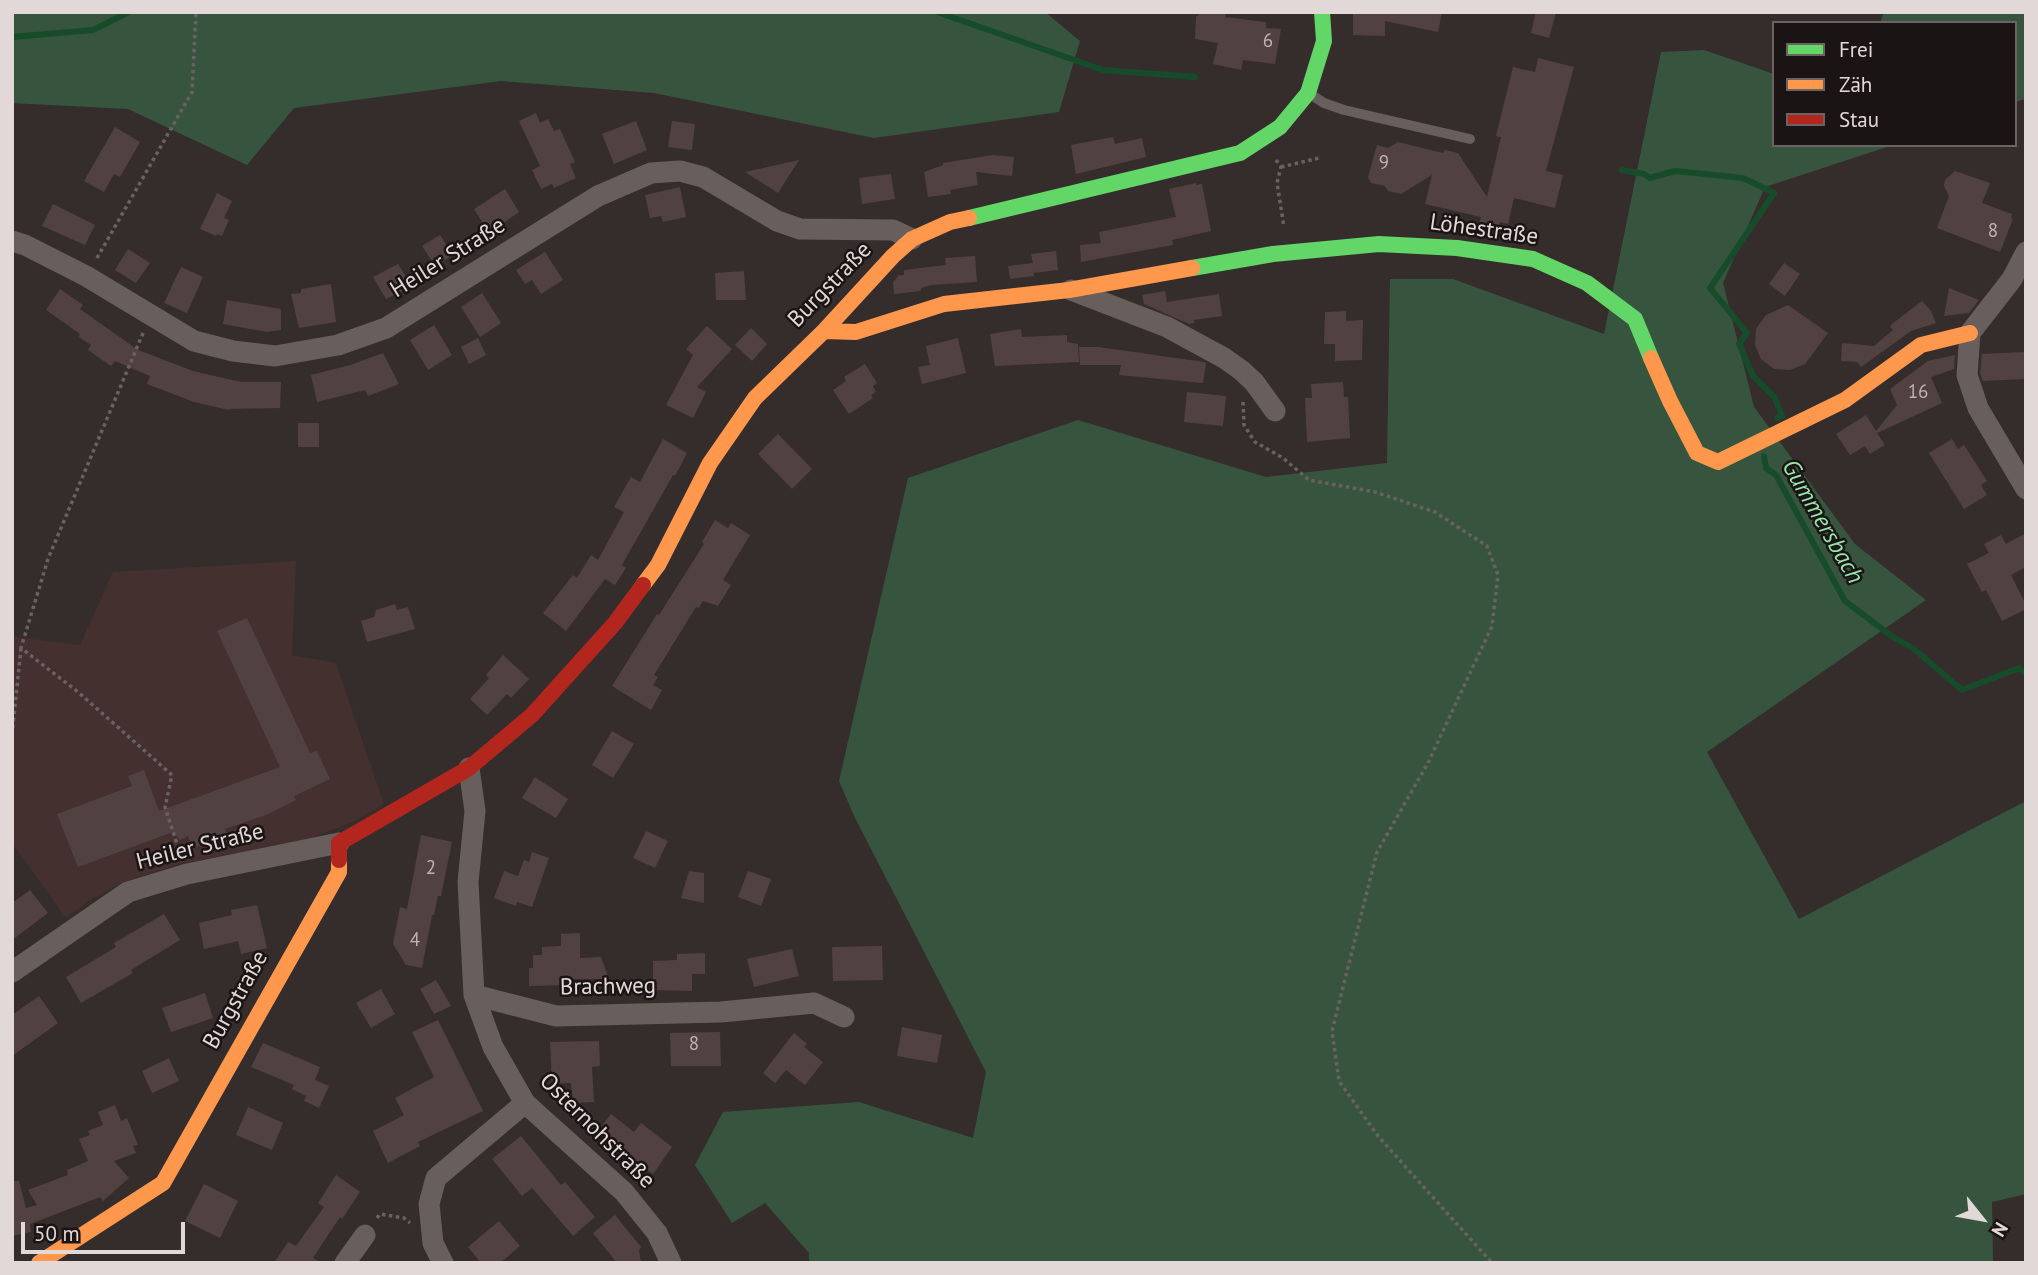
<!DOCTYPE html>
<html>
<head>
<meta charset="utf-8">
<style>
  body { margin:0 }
  #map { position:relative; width:2038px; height:1275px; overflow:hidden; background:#352d2c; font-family:"PT Sans",sans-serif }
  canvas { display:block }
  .frame { position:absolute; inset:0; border:14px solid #e2d8d7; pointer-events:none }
  .legend { position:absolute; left:1772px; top:21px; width:245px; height:126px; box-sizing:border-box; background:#1b1414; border:2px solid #6b6262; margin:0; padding:9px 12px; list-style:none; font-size:21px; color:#e2d8d7 }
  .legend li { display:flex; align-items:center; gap:14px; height:35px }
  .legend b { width:35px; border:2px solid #6b6262 }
  .north { position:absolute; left:1947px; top:1184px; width:70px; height:70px; -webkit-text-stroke:5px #1b1414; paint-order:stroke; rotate:121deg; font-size:19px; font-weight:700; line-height:28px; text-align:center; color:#e2d8d7 }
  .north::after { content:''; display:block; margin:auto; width:24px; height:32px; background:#e2d8d7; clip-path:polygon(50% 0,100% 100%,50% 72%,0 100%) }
  .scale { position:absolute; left:21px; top:1222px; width:164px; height:32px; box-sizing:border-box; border:4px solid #e2d8d7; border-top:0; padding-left:9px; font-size:21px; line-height:24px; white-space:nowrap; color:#e2d8d7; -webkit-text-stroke:5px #1b1414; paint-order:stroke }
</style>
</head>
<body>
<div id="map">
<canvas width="2038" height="1275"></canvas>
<div class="frame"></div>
<ul class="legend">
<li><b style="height:9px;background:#63d668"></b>Frei</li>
<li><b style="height:9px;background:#ff974d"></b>Zäh</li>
<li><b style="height:9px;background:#b3261e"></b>Stau</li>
</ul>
<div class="north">N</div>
<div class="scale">50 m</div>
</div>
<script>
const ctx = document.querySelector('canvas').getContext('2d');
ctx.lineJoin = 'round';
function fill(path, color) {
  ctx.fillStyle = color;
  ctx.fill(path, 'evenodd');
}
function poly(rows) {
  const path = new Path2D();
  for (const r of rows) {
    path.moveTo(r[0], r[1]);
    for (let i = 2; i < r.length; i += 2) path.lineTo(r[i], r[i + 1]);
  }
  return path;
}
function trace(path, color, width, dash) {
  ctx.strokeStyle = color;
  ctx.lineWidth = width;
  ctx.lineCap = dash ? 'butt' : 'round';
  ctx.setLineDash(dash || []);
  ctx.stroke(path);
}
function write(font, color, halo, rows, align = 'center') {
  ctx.font = font + ' "PT Sans",sans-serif';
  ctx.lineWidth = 5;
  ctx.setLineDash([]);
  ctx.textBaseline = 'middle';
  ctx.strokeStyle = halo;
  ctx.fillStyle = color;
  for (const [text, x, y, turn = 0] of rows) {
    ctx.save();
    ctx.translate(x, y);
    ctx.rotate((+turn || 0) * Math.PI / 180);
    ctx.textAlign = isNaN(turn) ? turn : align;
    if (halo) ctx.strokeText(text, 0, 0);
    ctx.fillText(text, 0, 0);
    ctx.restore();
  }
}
fill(poly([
  [296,561,292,655,336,663,384,804,353,822,308,839,179,864,121,883,89,901,66,918,12,843,12,668,15,637,80,645,113,572]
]), '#44302e');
fill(poly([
  [12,12,1045,12,1080,41,1059,112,874,138,654,93,501,81,294,108,247,165,128,109,12,103],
  [1884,12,2026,12,2025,99,2015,102,2015,23,1880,23],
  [1704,50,1774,74,1774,145,1893,145,1765,187,1723,283,1754,407,1855,544,1926,600,1707,752,1799,919,2026,801,2026,1194,1992,1202,1993,1263,809,1263,809,1253,765,1203,732,1223,695,1165,723,1112,859,1102,973,1138,986,1072,855,818,839,781,908,478,1078,420,1266,477,1387,463,1390,279,1453,279,1604,334,1661,52]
]), '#37553e');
trace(poly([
  [937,12,1103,70,1195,77],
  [12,37,93,30,129,12],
  [1622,170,1644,174,1650,178,1675,171,1743,178,1774,193,1710,288,1747,333,1739,344,1753,376,1775,398,1782,416,1777,418],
  [1764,456,1766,468,1776,475,1845,601,1893,637,1914,649,1962,690,2019,668,2026,674]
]), '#174c2a', 6);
fill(poly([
  [1202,12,1226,12,1225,17,1266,22,1266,28,1281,29,1275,64,1243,60,1241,70,1213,64,1218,43,1195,39,1196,17],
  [1353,12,1442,12,1438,32,1385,21,1385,36,1353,35],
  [1536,12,1556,12,1549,38,1531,33],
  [1538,58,1574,67,1546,171,1563,175,1555,208,1514,198,1508,224,1500,222,1496,236,1477,233,1481,217,1425,204,1432,175,1401,194,1388,191,1385,186,1371,183,1368,177,1377,145,1388,148,1398,142,1443,153,1445,150,1458,153,1487,197,1501,137,1496,136,1513,67,1535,72],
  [536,113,540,123,548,119,554,131,560,129,575,162,570,164,576,178,554,188,552,184,541,189,532,170,540,166,519,121],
  [636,121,647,150,614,164,602,134],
  [672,121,695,124,692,150,668,147],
  [115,127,140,142,120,177,114,174,104,192,84,181],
  [1113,137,1115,144,1142,138,1146,157,1076,174,1071,145],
  [993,155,1014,157,1012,176,976,172,978,185,950,190,951,194,928,197,924,172,943,165,943,163],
  [799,160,778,193,745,172],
  [1955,171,1990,183,1982,203,2012,214,2011,218,2013,219,2000,252,1937,228,1949,196,1944,186,1945,180],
  [891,174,895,199,862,204,859,178],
  [1196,183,1196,185,1202,184,1211,231,1172,240,1173,245,1081,262,1080,245,1101,243,1099,232,1176,217,1169,189],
  [680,187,686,217,663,222,661,216,650,218,645,195],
  [505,189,519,212,489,233,474,209],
  [217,193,232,201,224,218,229,220,222,236,217,234,216,236,200,229],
  [53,204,95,225,85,245,42,226],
  [440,235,453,255,435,266,422,246],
  [128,249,150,263,136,283,115,270],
  [1056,251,1058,270,1034,273,1033,268,1034,276,1010,279,1008,266,1033,263,1031,254],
  [545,252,563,280,541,294,532,280,525,284,516,270],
  [975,256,977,282,931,285,921,288,921,291,894,294,893,282,899,275,904,275,904,270,946,265,945,258],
  [1784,263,1800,274,1785,296,1769,284],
  [398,264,410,283,401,289,402,291,386,299,373,277],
  [181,267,203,277,187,313,164,303],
  [744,271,746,300,716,300,715,273],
  [331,284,336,322,299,328,291,294,301,293,301,289],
  [1949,288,1979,300,1969,313,1944,316],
  [60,289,83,305,80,309,138,350,193,371,241,382,281,382,280,408,229,409,229,410,194,402,147,384,150,376,115,361,111,366,88,350,91,345,79,337,80,334,46,310],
  [1165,291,1167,302,1219,294,1222,316,1194,320,1194,323,1189,324,1144,304,1142,295],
  [482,293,501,323,480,337,461,307],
  [227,300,281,309,281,330,267,332,223,324],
  [1922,301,1931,311,1936,323,1911,331,1861,367,1857,362,1841,361,1842,343,1874,346,1893,330,1890,327,1892,324],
  [1788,305,1828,333,1805,364,1790,370,1774,369,1761,359,1755,345,1756,329,1766,315],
  [1346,311,1346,321,1363,320,1362,360,1335,361,1335,344,1324,344,1325,312],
  [434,325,452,355,428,370,410,340],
  [707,326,732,349,697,387,706,392,693,418,666,405,693,355,686,349],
  [751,328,767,344,752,361,735,345],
  [1021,329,1022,337,1067,335,1067,342,1078,344,1079,362,995,366,990,334],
  [478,338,486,355,469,364,461,347],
  [958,338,966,373,922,384,918,367,930,365,926,346],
  [1079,347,1099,347,1204,362,1206,363,1203,383,1119,375,1121,365,1080,365],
  [2026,352,2026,379,1983,381,1980,373,1982,354],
  [383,353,399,384,368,396,365,390,317,402,311,375,350,365],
  [1955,355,1954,369,1931,377,1942,403,1877,433,1885,445,1870,454,1865,446,1850,455,1836,434,1866,415,1876,431,1897,405,1890,389,1928,361],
  [865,364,877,383,873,386,876,392,871,395,873,398,849,414,833,390,846,381,844,377],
  [1343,382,1344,397,1348,397,1350,438,1307,442,1305,398,1312,398,1311,384],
  [1187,392,1226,396,1223,426,1184,422],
  [298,423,319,423,319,447,298,447],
  [778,434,812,469,792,489,758,454],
  [663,439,687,453,675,476,673,475,622,565,626,568,615,585,605,579,566,631,543,613,573,575,577,578,591,555,598,560,624,512,614,507,631,477,640,482],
  [1952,439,1958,449,1964,445,1987,481,1981,485,1987,495,1964,509,1929,453],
  [715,520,728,528,731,523,750,535,723,580,731,585,718,606,703,601,699,608,696,607,654,675,658,677,653,685,662,690,651,710,612,686,657,614,659,615,704,544,702,542],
  [2026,533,2026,567,2011,575,2026,605,2026,609,2002,621,1986,590,1982,592,1967,564,1989,553,1984,544,2001,535,2006,544],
  [395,604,397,610,408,607,415,629,367,642,361,621,374,617,376,610],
  [247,618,310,753,317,751,330,779,294,796,296,800,266,815,225,829,227,835,193,848,188,836,180,840,173,832,78,867,57,814,132,786,128,776,144,770,159,811,280,767,217,631],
  [503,655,529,679,511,698,507,694,487,715,470,699,489,678,486,675],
  [612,731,634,744,613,778,592,765],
  [535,777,568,799,556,818,522,798],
  [646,831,668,841,655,868,633,858],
  [421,835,452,842,441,896,438,896,434,915,432,915,422,968,406,965,393,944,400,907,407,909],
  [532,852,549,858,532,907,517,902,516,906,494,898,504,871,518,876,524,860,529,862],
  [689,871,704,873,704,903,681,898],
  [748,871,771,879,761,906,738,897],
  [30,890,48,913,12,940,12,903],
  [257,905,267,948,241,954,238,941,204,949,199,923,232,915,231,910],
  [164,914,180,940,131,970,133,973,81,1003,66,977,116,947,114,943],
  [580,933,580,958,601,957,609,979,572,979,572,985,529,986,529,968,533,968,533,955,542,955,542,947,561,946,561,934],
  [882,946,883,980,833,981,832,947],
  [792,949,799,976,754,987,747,959],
  [705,953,705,974,692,974,692,991,653,990,653,961,677,960,677,954],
  [436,980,451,1006,434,1014,420,989],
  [381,989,395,1014,371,1028,356,1003],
  [205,993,213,1018,171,1032,162,1008],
  [39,996,58,1023,12,1056,12,1015],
  [438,1020,483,1111,418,1142,420,1146,388,1163,373,1131,404,1115,395,1098,434,1077,412,1032],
  [902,1027,942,1035,937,1063,897,1056],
  [720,1032,721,1066,671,1066,670,1033],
  [794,1033,807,1044,804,1047,823,1062,805,1085,786,1070,775,1083,763,1073],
  [599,1041,600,1066,592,1067,594,1102,572,1103,571,1083,552,1084,550,1042],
  [263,1043,320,1067,315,1080,329,1086,319,1108,304,1101,306,1096,292,1089,294,1085,251,1067],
  [169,1058,179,1081,152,1093,142,1071],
  [115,1105,121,1121,127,1118,138,1145,133,1146,136,1153,114,1161,129,1178,103,1201,100,1197,30,1224,31,1232,12,1236,12,1181,19,1181,26,1208,37,1205,28,1190,68,1175,67,1170,88,1161,79,1139,90,1135,88,1131,103,1125,98,1112],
  [248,1107,283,1123,272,1150,236,1135],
  [611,1114,634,1132,641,1123,672,1147,653,1174,597,1132],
  [521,1136,561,1185,565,1182,595,1217,573,1236,532,1188,522,1196,492,1159],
  [336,1175,360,1192,342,1219,340,1217,313,1258,322,1263,274,1263,288,1242,296,1246,324,1207,318,1203],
  [204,1184,238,1201,220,1238,185,1221],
  [615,1215,641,1247,639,1250,641,1263,617,1263,593,1233],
  [499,1221,520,1246,500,1263,481,1263,468,1247]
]), '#514241');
trace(poly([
  [1276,160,1281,167,1277,183,1284,227],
  [1281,167,1319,158],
  [97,258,192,92,196,12],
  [143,333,48,559,21,648,78,692,172,775,165,807,181,856],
  [1243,402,1244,425,1255,442,1283,458,1309,480,1375,492,1435,512,1487,546,1498,575,1492,626,1428,763,1377,852,1332,1031,1339,1081,1378,1136,1492,1263],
  [12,735,21,648],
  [377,1218,380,1214,404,1218,410,1223]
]), '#6a6261', 3.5, [3.5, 3.5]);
trace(poly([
  [1310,94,1324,103,1344,110,1470,139]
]), '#685e5c', 10);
trace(poly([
  [12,241,25,245,86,276,194,341,233,351,275,356,338,345,386,328,598,196,651,173,680,171,703,177,777,221,800,229,893,230,912,239],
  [2026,252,2012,279,1970,333,1967,375,1978,408,2026,489],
  [1071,290,1167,327,1224,358,1241,370,1254,382,1275,411],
  [469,768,475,811,468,882,474,995,493,1047,525,1103,624,1192,657,1233,671,1263],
  [12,972,128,892,187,874,339,843],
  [474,995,556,1016,721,1012,814,1003,844,1017],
  [345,1263,365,1235],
  [443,1263,433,1243,429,1204,436,1178,525,1103]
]), '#685e5c', 21);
trace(poly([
  [969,218,1240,153,1280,127,1308,93,1324,41,1322,12],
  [1192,268,1273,254,1379,244,1457,248,1533,259,1587,283,1635,319,1651,358]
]), '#63d668', 16);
trace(poly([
  [824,331,856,332,944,304,1069,290,1192,268],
  [1651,358,1670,401,1697,453,1718,462,1845,400,1921,345,1970,333],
  [643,585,658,565,710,463,755,398,824,331,893,256,912,239,950,222,969,218],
  [39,1263,163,1183,339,872,339,860]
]), '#ff974d', 16);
trace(poly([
  [339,860,339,843,469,768,532,715,615,623,643,585]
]), '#b3261e', 16);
write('19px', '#beb2b2', null, [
  ["6",1268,42],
  ["9",1384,164],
  ["8",1993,232],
  ["16",1918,393],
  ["2",431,869],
  ["4",415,941],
  ["8",694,1045]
]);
write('23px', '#e2d8d7', '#1b1414', [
  ["Löhestraße",1484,230,8],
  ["Heiler Straße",448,258,-32],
  ["Burgstraße",830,285,-46],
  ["Heiler Straße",200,847,-14],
  ["Brachweg",608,987,-1],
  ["Burgstraße",236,1000,-61],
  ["Osternohstraße",597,1131,45]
]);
write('italic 24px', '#94e6aa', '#1b1414', [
  ["Gummersbach",1822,522,60]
]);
</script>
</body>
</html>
